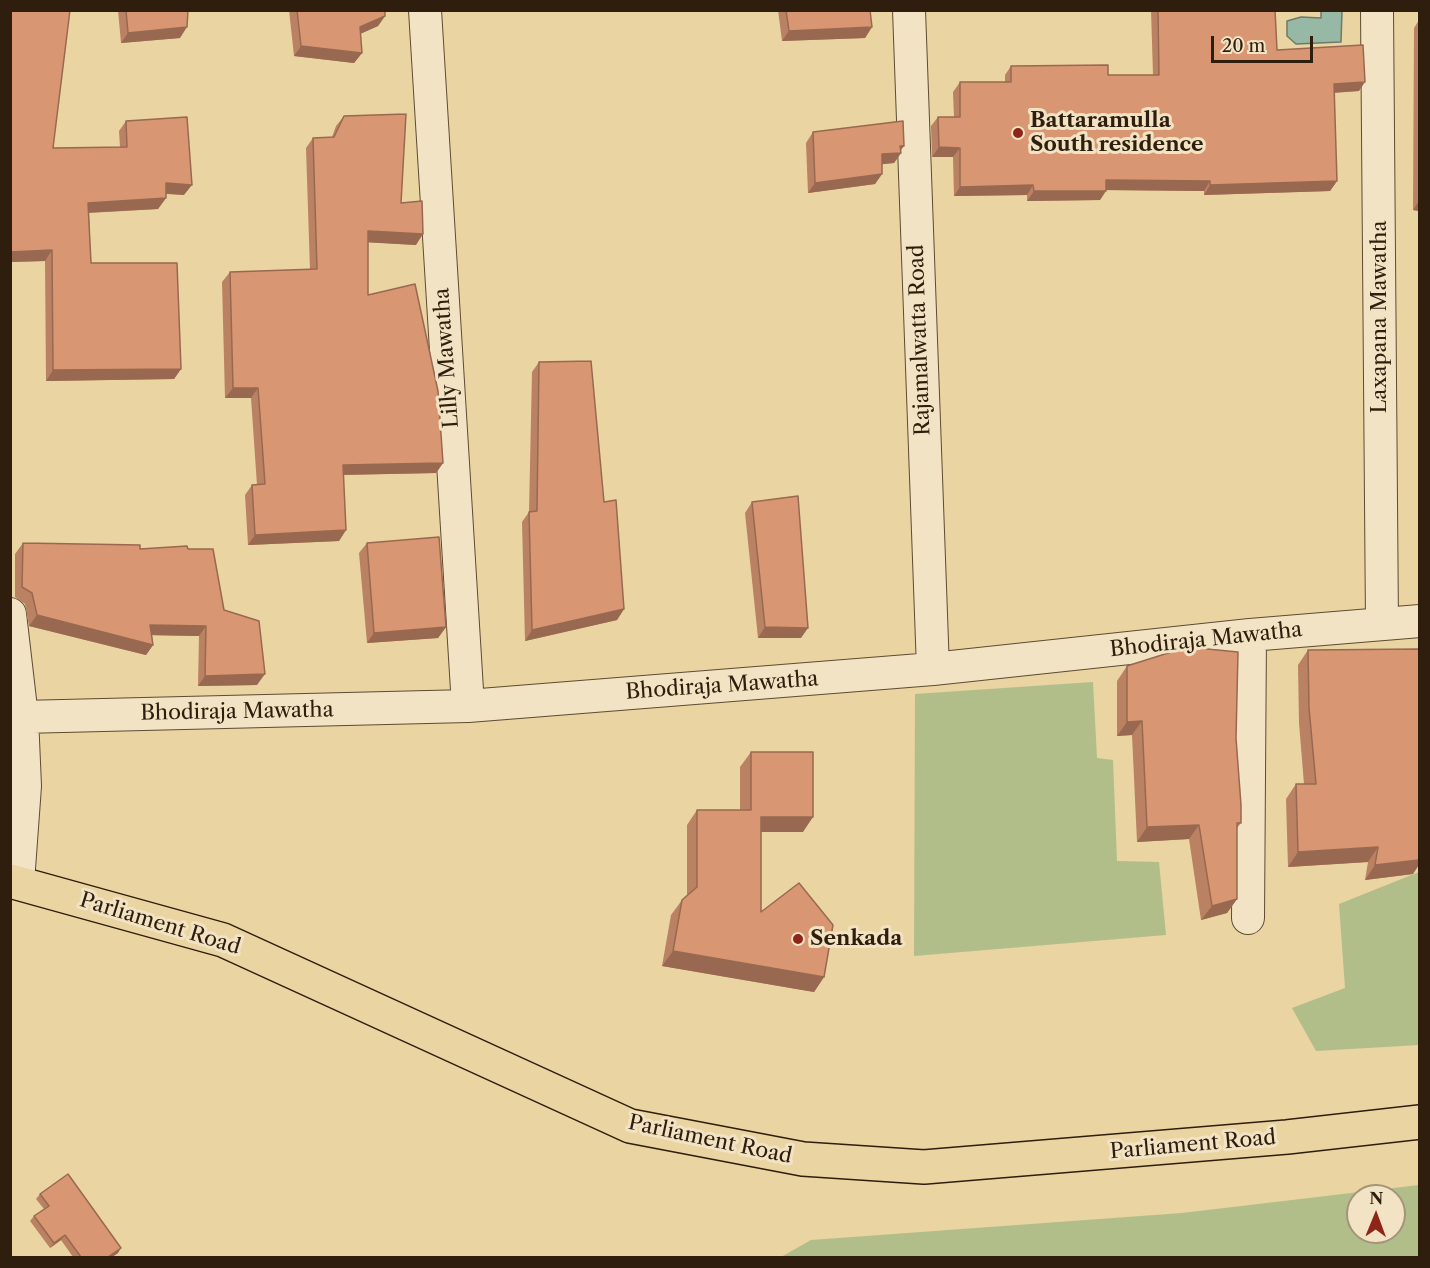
<!DOCTYPE html>
<html>
<head>
<meta charset="utf-8">
<style>
  body { margin:0 }
  #map { position:relative; width:1430px; height:1268px; overflow:hidden; background:#e9d4a2; font-family:"Libre Caslon Text",serif }
  canvas { display:block }
  .frame { position:absolute; inset:0; border:12px solid #2f1d0d; pointer-events:none }
  .north { position:absolute; left:1346px; top:1184px; width:60px; height:60px; box-sizing:border-box; background:#f1e3c3; border:2px solid #a3947a; border-radius:50%; rotate:1deg; font-size:16px; font-weight:700; line-height:24px; text-align:center; color:#2f1d0d }
  .north::after { content:''; display:block; margin:auto; width:21px; height:27px; background:#8f2418; clip-path:polygon(50% 0,100% 100%,50% 72%,0 100%) }
  .scale { position:absolute; left:1211px; top:36px; width:102px; height:27px; box-sizing:border-box; border:3px solid #2f1d0d; border-top:0; padding-left:8px; font-size:18px; line-height:21px; white-space:nowrap; color:#2f1d0d; -webkit-text-stroke:4px #f1e3c3; paint-order:stroke }
</style>
</head>
<body>
<div id="map">
<canvas width="1430" height="1268"></canvas>
<div class="frame"></div>
<div class="north">N</div>
<div class="scale">20 m</div>
</div>
<script>
const ctx = document.querySelector('canvas').getContext('2d');
ctx.lineJoin = 'round';
function fill(path, color) {
  ctx.fillStyle = color;
  ctx.fill(path, 'evenodd');
}
function poly(rows) {
  const path = new Path2D();
  for (const r of rows) {
    path.moveTo(r[0], r[1]);
    for (let i = 2; i < r.length; i += 2) path.lineTo(r[i], r[i + 1]);
  }
  return path;
}
function trace(path, color, width, dash) {
  ctx.strokeStyle = color;
  ctx.lineWidth = width;
  ctx.lineCap = dash ? 'butt' : 'round';
  ctx.setLineDash(dash || []);
  ctx.stroke(path);
}
function write(font, color, halo, rows, align = 'center') {
  ctx.font = font + ' "Libre Caslon Text",serif';
  ctx.lineWidth = 6;
  ctx.setLineDash([]);
  ctx.textBaseline = 'middle';
  ctx.strokeStyle = halo;
  ctx.fillStyle = color;
  for (const [text, x, y, turn = 0] of rows) {
    ctx.save();
    ctx.translate(x, y);
    ctx.rotate((+turn || 0) * Math.PI / 180);
    ctx.textAlign = isNaN(turn) ? turn : align;
    if (halo) ctx.strokeText(text, 0, 0);
    ctx.fillText(text, 0, 0);
    ctx.restore();
  }
}
fill(poly([
  [1093,682,1097,758,1113,760,1117,861,1159,862,1166,935,914,956,915,694],
  [1419,872,1419,1045,1316,1051,1292,1008,1345,988,1339,904],
  [1419,1185,1419,1257,781,1257,811,1240,1182,1213],
  [1358,1196,1394,1196,1394,1232,1358,1232]
]), '#b1be89');
const water = poly([
  [1321,11,1342,11,1341,42,1296,44,1287,36,1287,21,1301,17,1321,18,1321,11]
]);
fill(water, '#97b8a4');
trace(water, '#6d7a68', 1.5);
const street = poly([
  [425,10,468,706],
  [909,10,933,669],
  [1377,10,1382,624],
  [10,614,22,717,25,786,18,882],
  [22,717,468,706,933,669,1250,635,1420,621],
  [1248,918,1250,635]
]);
const primary = poly([
  [10,881,223,940,630,1126,803,1159,924,1167,1287,1137,1420,1122]
]);
trace(street, '#5e4b32', 34);
trace(primary, '#2f1d0d', 36);
trace(street, '#f1e3c3', 32);
trace(primary, '#e9d4a2', 33);
fill(poly([
  [10,10,53,148,120,147,119,131,126,121,184,195,166,194,166,198,158,209,89,213,91,263,181,369,174,379,46,381,45,261,10,262],
  [118,10,188,10,180,38,121,43],
  [289,10,385,10,385,16,378,26,360,34,362,53,354,63,294,56],
  [778,10,870,10,872,27,865,38,782,41],
  [1151,10,1275,10,1277,50,1359,91,1334,93,1337,181,1330,191,1204,195,1204,191,1106,190,1100,200,1027,201,1027,195,954,196,953,157,932,157,931,126,938,117,954,117,953,92,960,82,1005,82,1005,75,1011,66,1108,75,1153,75],
  [1419,20,1419,211,1413,210,1414,28],
  [344,116,401,203,416,245,368,242,368,295,443,463,436,473,343,475,346,530,339,541,248,545,245,495,252,485,257,485,251,398,225,398,222,282,230,272,310,270,306,148,313,138,332,137,336,126],
  [813,132,904,146,901,150,901,153,894,163,882,164,882,174,875,184,808,193,806,143],
  [539,362,604,502,624,609,617,620,525,641,522,522,529,512,532,372],
  [752,502,801,638,758,638,745,513],
  [23,543,140,549,188,549,224,610,257,685,198,686,199,636,152,635,153,645,146,655,29,626,25,604,15,597,15,554],
  [367,543,446,627,438,638,367,643,359,553],
  [1308,650,1413,874,1365,880,1368,862,1288,867,1286,799,1296,784,1304,784,1299,723,1298,665],
  [1127,666,1236,738,1241,823,1237,828,1237,899,1227,913,1201,920,1189,839,1137,842,1132,735,1117,736,1117,681],
  [751,752,803,832,761,832,761,912,824,977,814,992,662,966,671,915,682,900,687,896,687,825,697,810,740,810,740,767],
  [40,1194,118,1253,112,1257,73,1257,61,1240,50,1248,30,1221,34,1216,44,1209,36,1199]
]), '#bb8163');
fill(poly([
  [385,16,378,26,353,37,360,27],
  [187,27,180,38,121,43,128,33],
  [872,27,865,38,782,41,789,31],
  [301,46,362,53,354,63,294,56],
  [1365,82,1359,91,1327,93,1334,84],
  [900,146,904,146,898,153,901,153,894,163,875,165,882,154],
  [939,147,960,148,953,157,932,157],
  [882,174,875,184,808,193,815,183],
  [1106,180,1210,181,1204,191,1100,190],
  [1337,181,1330,191,1204,195,1210,185],
  [166,183,192,185,184,195,159,193],
  [1033,185,1027,195,954,196,960,187],
  [1034,191,1106,191,1100,200,1027,201],
  [166,198,158,209,81,213,88,203],
  [1419,201,1419,211,1413,210],
  [368,231,423,234,416,245,361,242],
  [52,250,45,261,10,262,10,252],
  [181,369,174,379,46,381,53,370],
  [233,388,258,388,251,398,225,398],
  [443,463,436,473,336,475,343,465],
  [346,530,339,541,248,545,255,535],
  [624,609,617,620,525,641,532,630],
  [37,615,153,645,146,655,29,626],
  [150,625,206,626,199,636,143,635],
  [446,627,438,638,367,643,374,633],
  [765,627,808,628,801,638,758,638],
  [265,674,257,685,198,686,205,676],
  [1142,721,1132,735,1117,736,1127,722],
  [761,817,813,817,803,832,750,832],
  [1199,825,1189,839,1137,842,1147,827],
  [1378,847,1368,862,1288,867,1298,852],
  [1419,860,1419,865,1413,874,1365,880,1375,865],
  [1237,899,1227,913,1201,920,1212,906],
  [673,951,824,977,814,992,662,966],
  [65,1235,61,1240,50,1248,54,1243],
  [121,1248,118,1253,112,1257,108,1257]
]), '#986950');
const building = poly([
  [10,10,70,10,53,148,127,147,126,121,187,117,192,185,166,183,166,198,88,203,91,263,177,263,181,369,53,370,52,250,10,252,10,133,11,133,10,112,10,10],
  [126,10,188,10,187,27,128,33,126,10],
  [297,10,385,10,385,16,360,27,362,53,301,46,297,10],
  [786,10,870,10,872,27,789,31,786,10],
  [1158,10,1275,10,1277,50,1363,45,1365,82,1334,84,1337,181,1210,185,1210,181,1106,180,1106,191,1034,191,1033,185,960,187,960,148,939,147,938,117,960,117,960,82,1011,82,1011,66,1108,65,1108,75,1159,75,1158,10],
  [406,114,401,203,422,201,423,234,368,231,368,295,415,284,438,391,443,463,343,465,346,530,255,535,252,485,265,484,258,388,233,388,230,272,317,269,313,138,334,137,344,116,406,114],
  [903,121,904,146,900,146,901,153,882,154,882,174,815,183,813,132,903,121],
  [591,361,604,502,616,500,624,609,532,630,529,512,537,511,539,362,591,361],
  [798,496,808,628,765,627,752,502,798,496],
  [439,537,446,627,374,633,367,543,439,537],
  [23,543,140,545,140,549,187,546,188,549,213,549,224,610,259,621,265,674,205,676,206,626,150,625,153,645,37,615,32,593,22,587,23,543],
  [1187,647,1238,652,1236,738,1241,805,1241,823,1237,823,1237,899,1212,906,1199,825,1147,827,1142,721,1127,722,1127,666,1187,647],
  [1419,649,1419,860,1375,865,1378,847,1298,852,1296,784,1316,784,1309,708,1308,650,1419,649],
  [751,752,813,752,813,817,761,817,761,912,799,883,833,925,824,977,673,951,682,900,697,887,697,810,751,810,751,752],
  [68,1174,121,1248,108,1257,81,1257,65,1235,54,1243,34,1216,49,1206,40,1194,68,1174]
]);
fill(building, '#d99673');
trace(building, '#986950', 1.5);
for (const [x, y, r, color] of [
  [1018,133,6,"#8f2418"],
  [798,939,6,"#8f2418"]
]) {
  const dot = new Path2D();
  dot.arc(x, y, r, 0, 2 * Math.PI);
  ctx.fillStyle = color;
  ctx.fill(dot);
  trace(dot, '#f1e3c3', 2);
}
write('bold 21px', '#2f1d0d', '#f1e3c3', [
  ["Battaramulla",1030,121],
  ["South residence",1030,145],
  ["Senkada",810,939]
], 'left');
write('21px', '#2f1d0d', '#f1e3c3', [
  ["Laxapana Mawatha",1380,317,-90],
  ["Rajamalwatta Road",920,340,-92],
  ["Lilly Mawatha",447,358,-94],
  ["Bhodiraja Mawatha",1206,640,-6],
  ["Bhodiraja Mawatha",722,686,-4],
  ["Bhodiraja Mawatha",237,712,-1],
  ["Parliament Road",160,924,17],
  ["Parliament Road",710,1140,12],
  ["Parliament Road",1193,1145,-5]
]);
</script>
</body>
</html>
